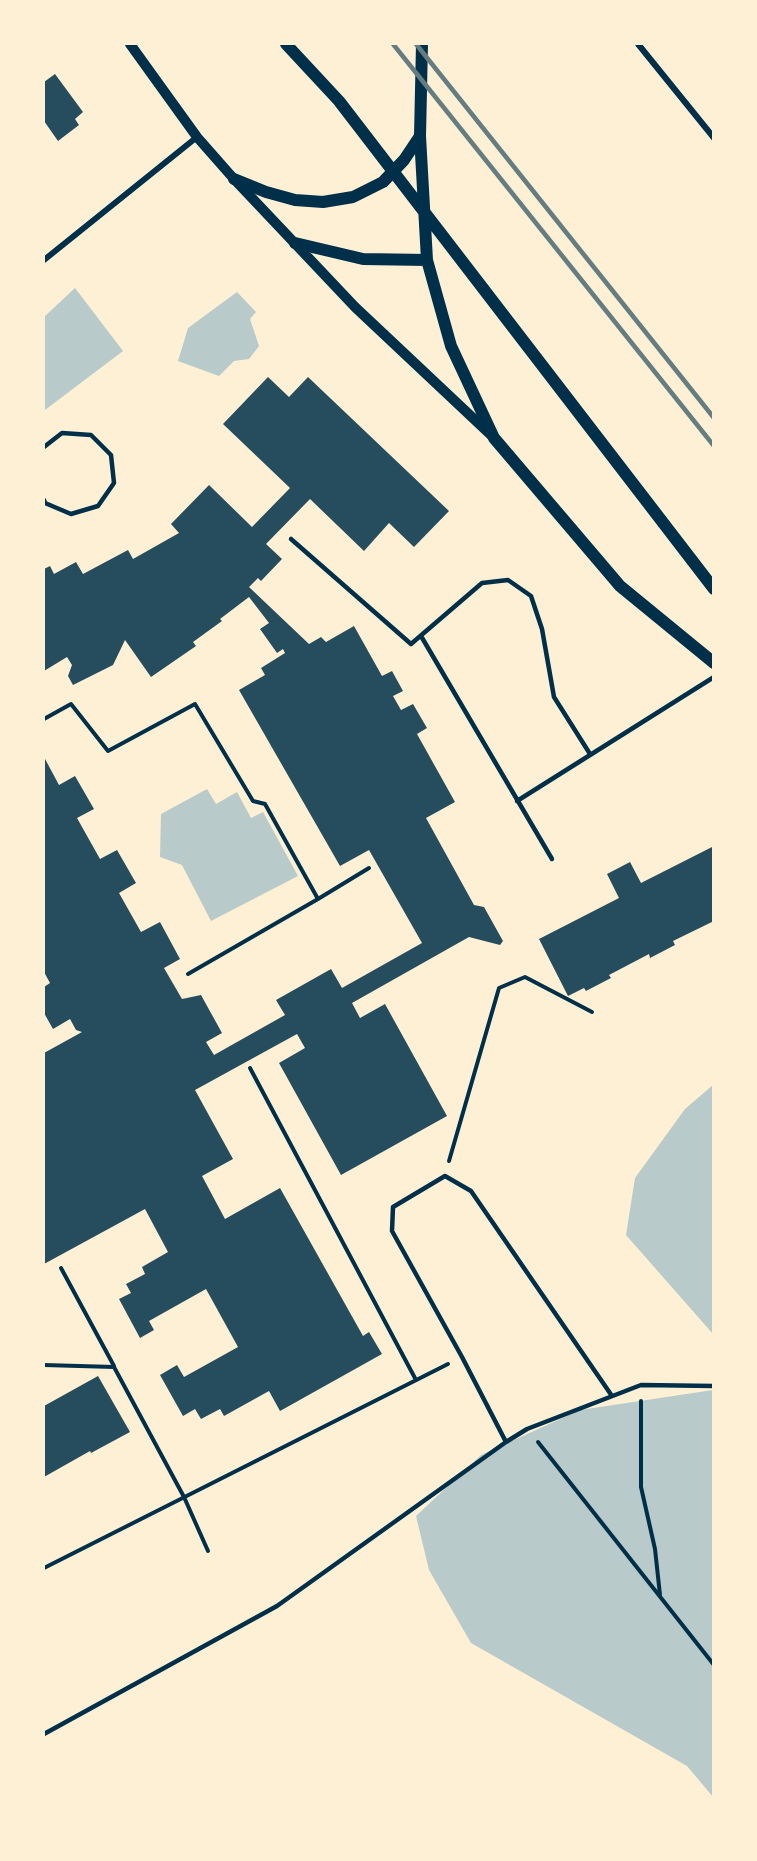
<!DOCTYPE html>
<html>
<head>
<meta charset="utf-8">
<style>
  body { margin:0 }
  #map { position:relative; width:757px; height:1861px; overflow:hidden; background:#fdf0d5; font-family:Roboto,sans-serif }
  canvas { display:block }
  .frame { position:absolute; inset:0; border:45px solid #fdf0d5; pointer-events:none }
</style>
</head>
<body>
<div id="map">
<canvas width="757" height="1861"></canvas>
<div class="frame"></div>
</div>
<script>
const ctx = document.querySelector('canvas').getContext('2d');
ctx.lineJoin = 'round';
function fill(path, color) {
  ctx.fillStyle = color;
  ctx.fill(path, 'evenodd');
}
function poly(rows) {
  const path = new Path2D();
  for (const r of rows) {
    path.moveTo(r[0], r[1]);
    for (let i = 2; i < r.length; i += 2) path.lineTo(r[i], r[i + 1]);
  }
  return path;
}
function trace(path, color, width, dash) {
  ctx.strokeStyle = color;
  ctx.lineWidth = width;
  ctx.lineCap = dash ? 'butt' : 'round';
  ctx.setLineDash(dash || []);
  ctx.stroke(path);
}
fill(poly([
  [75,288,123,351,45,410,44,317],
  [237,292,256,312,250,319,259,346,249,359,234,361,219,376,178,361,188,328],
  [207,789,216,804,237,792,251,818,263,812,298,876,211,921,182,865,160,857,161,814],
  [713,1085,713,1334,626,1235,635,1178,685,1109],
  [713,1390,713,1797,687,1766,471,1643,429,1570,416,1516,481,1455,580,1410]
]), '#b9caca');
fill(poly([
  [55,74,83,112,75,119,79,125,58,141,44,121,44,82],
  [268,377,289,397,308,377,449,511,414,547,389,523,364,551,310,499,266,544,282,559,261,581,258,578,249,587,309,644,321,637,326,642,354,626,382,676,392,671,403,691,393,696,401,710,413,704,427,728,417,734,455,802,426,818,474,905,484,907,503,941,500,945,469,937,352,1003,360,1018,385,1004,447,1116,341,1175,279,1063,305,1048,297,1034,195,1090,233,1159,202,1176,225,1219,280,1188,363,1336,369,1332,382,1354,280,1411,269,1391,224,1416,220,1409,201,1419,195,1409,183,1416,160,1375,177,1365,184,1377,238,1347,206,1289,149,1321,154,1330,140,1338,119,1299,131,1293,126,1284,145,1274,142,1267,168,1252,145,1209,44,1264,44,1053,82,1032,76,1030,70,1019,53,1029,44,1013,44,987,50,983,44,972,44,757,59,785,75,776,94,809,77,818,100,859,117,850,136,883,119,893,141,932,160,922,180,959,164,968,182,999,201,995,222,1033,206,1042,214,1055,285,1015,276,1000,331,969,342,988,422,943,369,850,340,866,239,690,265,675,261,668,285,653,283,649,277,653,260,629,269,623,249,597,220,619,222,621,193,642,196,646,151,677,125,640,113,665,73,685,68,676,72,665,67,657,44,671,44,569,50,566,54,574,76,562,83,574,128,550,133,559,179,533,171,524,209,485,252,527,290,488,223,424],
  [714,846,714,921,673,941,675,945,650,958,649,954,609,975,611,978,586,991,584,988,568,996,539,939,619,898,607,874,630,862,641,883],
  [98,1376,130,1432,91,1453,90,1451,44,1477,44,1406]
]), '#264d5e');
trace(poly([
  [44,719,71,704,108,751,195,704,253,801,265,804,318,899,188,974],
  [318,899,369,868],
  [250,1068,416,1380],
  [449,1161,499,988,525,977,592,1012],
  [61,1268,114,1366],
  [44,1365,114,1367,184,1497,208,1551],
  [641,1401,641,1487,655,1549,660,1595],
  [538,1442,714,1665],
  [44,1568,448,1364]
]), '#003049', 4);
trace(poly([
  [44,447,62,433,91,435,111,455,114,483,98,506,71,514,45,503,44,500],
  [291,539,411,644,482,583,508,580,531,596,542,629,554,697,590,754],
  [421,636,552,859],
  [517,801,714,677],
  [506,1442,462,1357,392,1231,393,1207,445,1176,471,1191,612,1396],
  [44,1734,277,1606,506,1442,527,1429,641,1385,714,1386]
]), '#003049', 4.5);
trace(poly([
  [638,44,714,138],
  [44,260,197,137]
]), '#003049', 6);
trace(poly([
  [130,44,197,137,234,179,355,307,491,435]
]), '#003049', 10);
trace(poly([
  [286,44,339,101,714,589],
  [422,44,420,136,427,260,451,346,494,438,620,586,714,663],
  [234,179,266,192,295,200,323,202,353,197,383,182,404,160,420,136],
  [295,243,363,259,427,260]
]), '#003049', 12);
trace(poly([
  [393,44,714,446],
  [416,44,714,418]
]), '#657d81', 4.5);
</script>
</body>
</html>
